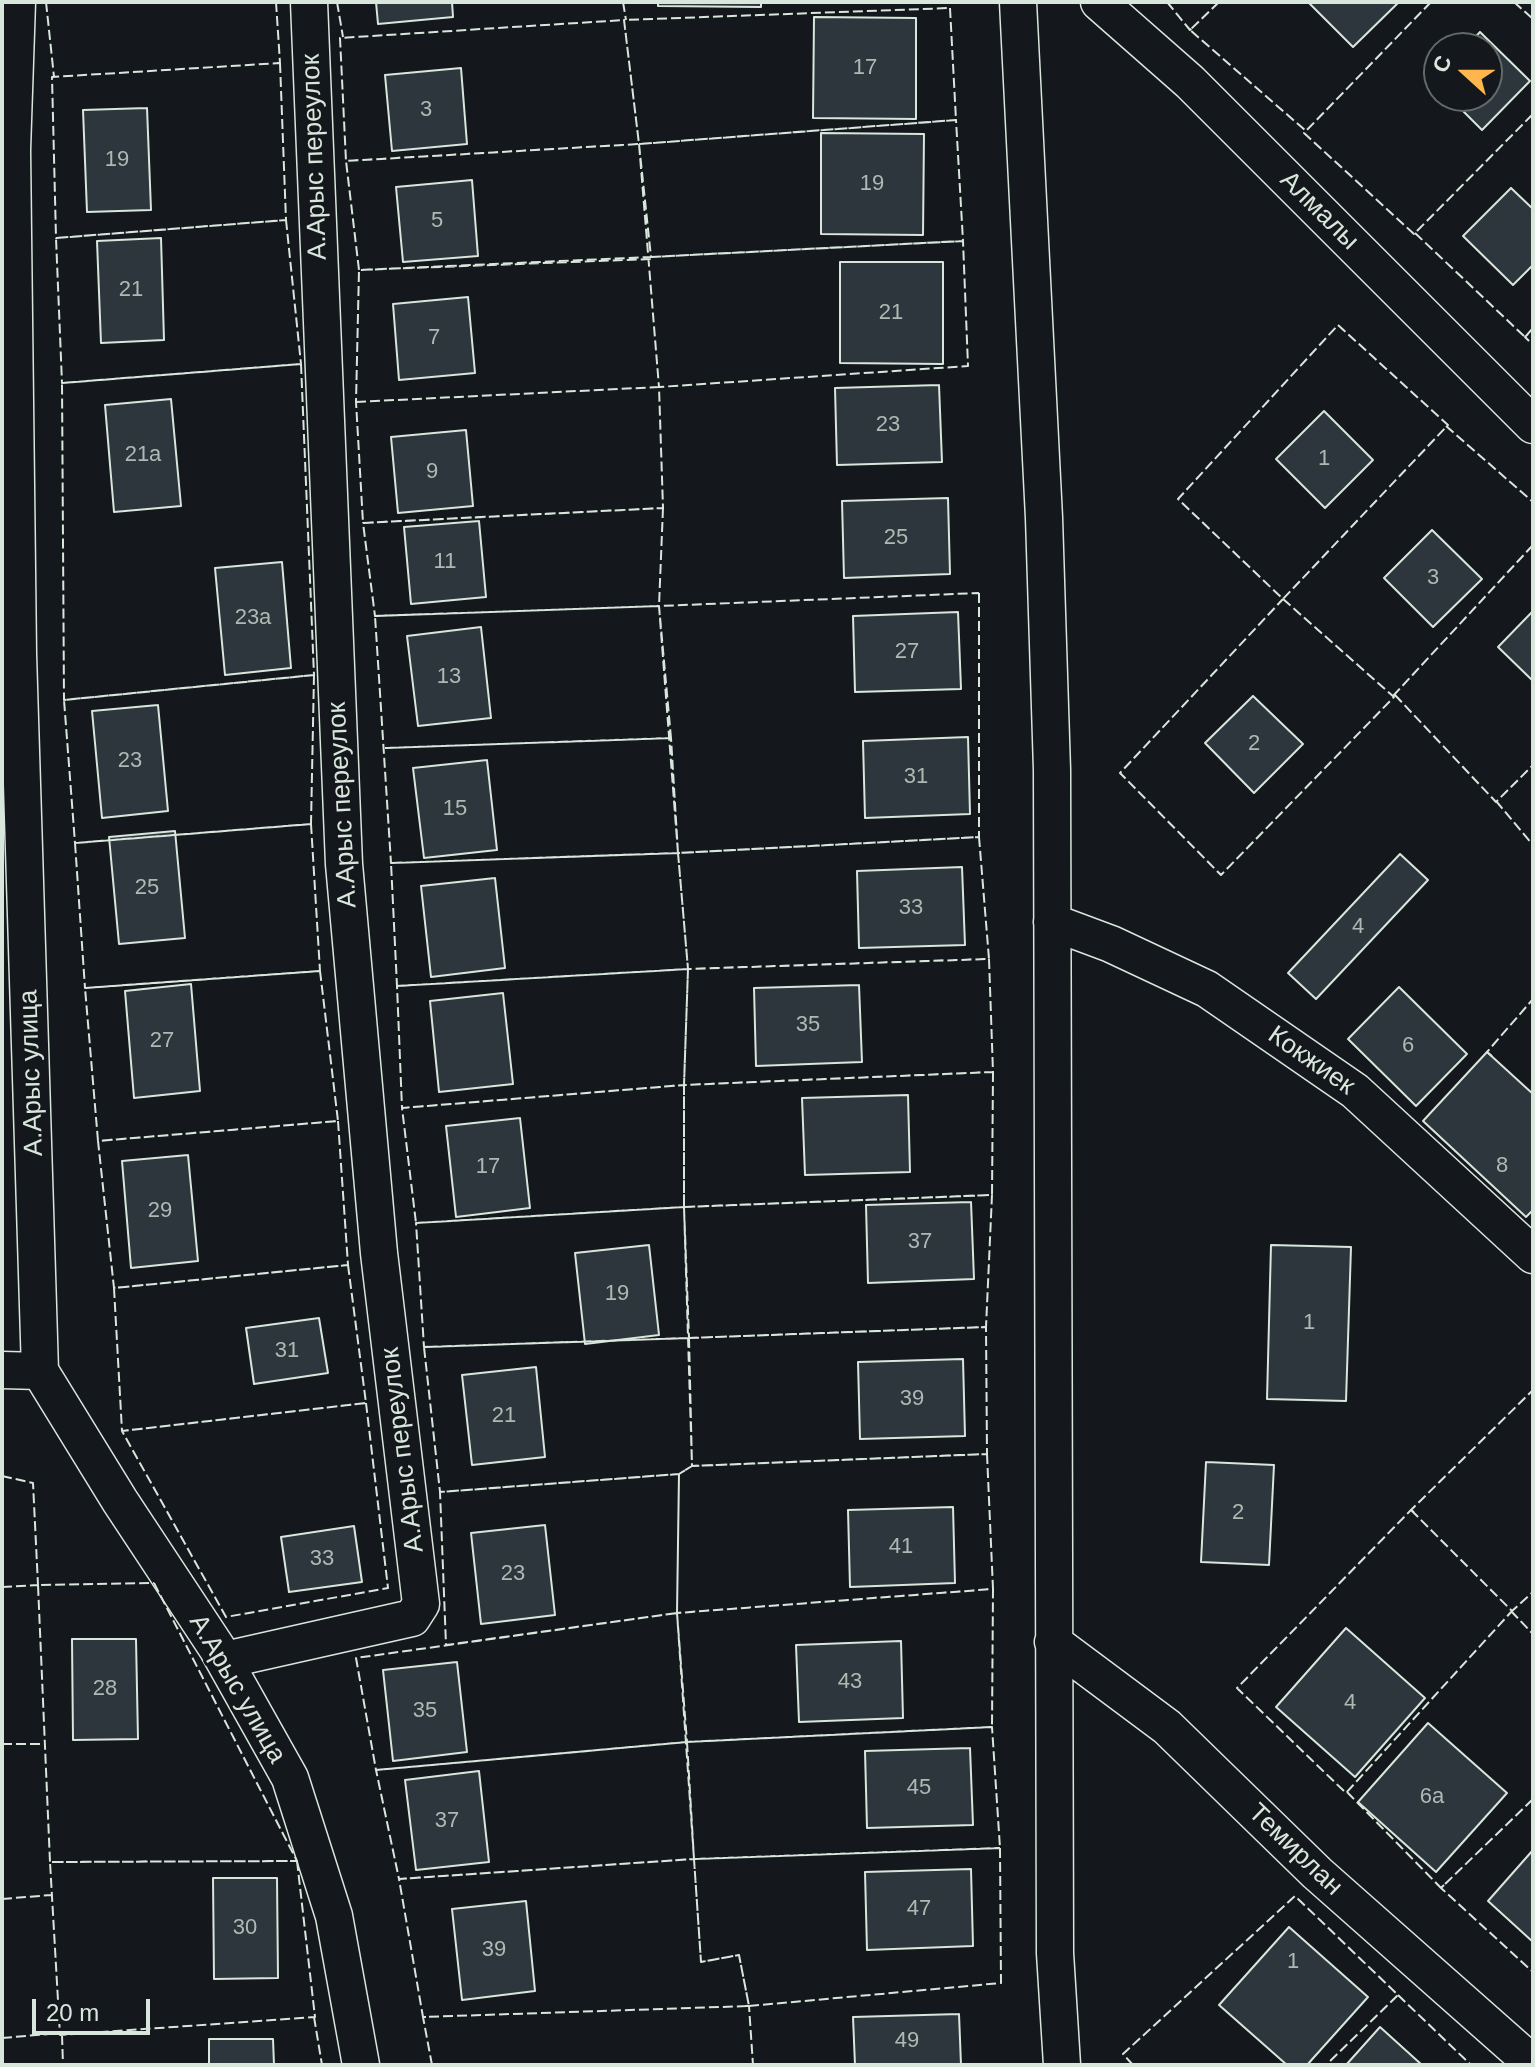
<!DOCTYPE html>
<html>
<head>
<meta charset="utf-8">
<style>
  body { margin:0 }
  #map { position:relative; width:1535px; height:2067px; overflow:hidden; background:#14181c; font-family:Arial,sans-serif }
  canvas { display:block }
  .frame { position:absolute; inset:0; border:4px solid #d8e6dc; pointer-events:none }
  .north { position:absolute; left:1423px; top:32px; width:80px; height:80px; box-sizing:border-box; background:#14181c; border:2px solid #626a69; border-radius:50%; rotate:291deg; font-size:22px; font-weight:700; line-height:32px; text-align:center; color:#d8e6dc }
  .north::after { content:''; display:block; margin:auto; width:28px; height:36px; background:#ffb74d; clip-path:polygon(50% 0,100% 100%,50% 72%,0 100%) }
  .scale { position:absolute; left:32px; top:1999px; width:118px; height:36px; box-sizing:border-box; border:4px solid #d8e6dc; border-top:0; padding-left:10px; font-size:24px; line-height:28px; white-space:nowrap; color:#d8e6dc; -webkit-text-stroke:6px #14181c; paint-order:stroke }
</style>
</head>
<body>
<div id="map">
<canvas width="1535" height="2067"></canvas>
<div class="frame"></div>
<div class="north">С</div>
<div class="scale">20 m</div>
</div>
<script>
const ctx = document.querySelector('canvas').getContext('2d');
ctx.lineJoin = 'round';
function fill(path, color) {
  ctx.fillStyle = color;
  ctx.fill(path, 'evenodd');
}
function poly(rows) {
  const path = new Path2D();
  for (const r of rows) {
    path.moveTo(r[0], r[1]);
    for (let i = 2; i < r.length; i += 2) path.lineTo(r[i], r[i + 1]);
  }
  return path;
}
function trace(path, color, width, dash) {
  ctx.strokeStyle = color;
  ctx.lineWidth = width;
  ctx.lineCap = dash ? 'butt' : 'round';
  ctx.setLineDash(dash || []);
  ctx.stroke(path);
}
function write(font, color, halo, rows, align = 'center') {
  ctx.font = font + ' Arial,sans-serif';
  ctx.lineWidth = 6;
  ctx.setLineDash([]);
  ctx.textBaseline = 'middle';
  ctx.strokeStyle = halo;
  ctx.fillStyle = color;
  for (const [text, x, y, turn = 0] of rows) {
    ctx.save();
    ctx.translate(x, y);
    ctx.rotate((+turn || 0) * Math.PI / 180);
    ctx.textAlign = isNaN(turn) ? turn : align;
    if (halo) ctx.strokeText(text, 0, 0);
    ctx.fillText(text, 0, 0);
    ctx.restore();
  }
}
const building = poly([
  [376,2,452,2,453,17,378,24,376,2],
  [658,2,761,2,761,7,658,6,658,2],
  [1308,2,1399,2,1353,47,1308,2],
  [814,17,916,18,916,119,813,118,814,17],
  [1480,32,1530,81,1482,130,1448,96,1487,96,1487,48,1465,48,1480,32],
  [461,68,467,144,392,151,385,75,461,68],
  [147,108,151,210,87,212,83,110,147,108],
  [821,133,924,134,923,235,821,234,821,133],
  [472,180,478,256,403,262,396,187,472,180],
  [1511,188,1533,209,1533,265,1513,285,1463,236,1511,188],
  [161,238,164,340,101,343,97,241,161,238],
  [840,262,943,262,943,364,840,363,840,262],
  [468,297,475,373,399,380,393,304,468,297],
  [939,385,942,462,837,465,835,388,939,385],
  [171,399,181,506,114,512,105,405,171,399],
  [1324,411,1373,460,1325,508,1276,459,1324,411],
  [466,430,473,506,398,513,391,437,466,430],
  [948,498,950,574,844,578,842,501,948,498],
  [479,521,486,597,411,604,404,527,479,521],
  [1432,530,1482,579,1433,627,1384,578,1432,530],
  [282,562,291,668,225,675,215,568,282,562],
  [1533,611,1533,681,1498,647,1533,611],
  [958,612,961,689,855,692,853,616,958,612],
  [481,627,491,718,418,726,407,636,481,627],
  [1253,696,1303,744,1254,793,1205,743,1253,696],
  [158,705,168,811,102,818,92,711,158,705],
  [968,737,970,814,865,818,863,741,968,737],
  [487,760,497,850,424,858,413,768,487,760],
  [175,831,185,938,119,944,109,837,175,831],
  [1400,854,1428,880,1316,999,1288,973,1400,854],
  [962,867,965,945,859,948,857,871,962,867],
  [495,878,505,968,431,977,421,886,495,878],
  [191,984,200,1091,134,1098,125,991,191,984],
  [859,985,862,1062,756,1066,754,988,859,985],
  [1399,987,1467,1054,1416,1106,1348,1039,1399,987],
  [503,993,513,1084,439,1092,430,1001,503,993],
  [1487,1052,1533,1094,1533,1210,1526,1217,1423,1121,1487,1052],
  [908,1095,910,1172,805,1175,802,1098,908,1095],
  [520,1118,530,1208,456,1217,446,1126,520,1118],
  [188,1155,198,1261,131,1268,122,1161,188,1155],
  [971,1202,974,1279,868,1283,866,1205,971,1202],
  [649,1245,659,1335,585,1344,575,1253,649,1245],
  [1271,1245,1351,1247,1346,1401,1267,1399,1271,1245],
  [319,1318,328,1373,254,1384,246,1328,319,1318],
  [963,1359,965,1436,860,1439,858,1362,963,1359],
  [536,1367,545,1457,472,1465,462,1375,536,1367],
  [1206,1462,1274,1465,1269,1565,1201,1562,1206,1462],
  [953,1507,955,1583,850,1587,848,1510,953,1507],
  [545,1525,555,1615,481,1624,471,1533,545,1525],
  [354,1526,362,1582,289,1592,281,1537,354,1526],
  [1346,1628,1425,1698,1355,1777,1276,1707,1346,1628],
  [72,1639,136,1639,138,1739,73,1740,72,1639],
  [901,1641,903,1718,799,1722,796,1645,901,1641],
  [457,1662,467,1752,393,1761,383,1670,457,1662],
  [1428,1723,1507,1793,1436,1872,1358,1802,1428,1723],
  [970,1748,973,1825,867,1828,865,1751,970,1748],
  [479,1771,489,1862,416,1870,405,1780,479,1771],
  [1533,1850,1533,1942,1488,1901,1533,1850],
  [971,1869,973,1946,867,1950,865,1872,971,1869],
  [213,1878,277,1878,278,1978,214,1979,213,1878],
  [526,1901,535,1991,462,2000,452,1909,526,1901],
  [1289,1927,1368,1997,1307,2065,1287,2065,1219,2005,1289,1927],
  [959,2014,961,2065,855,2065,853,2017,959,2014],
  [1380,2027,1422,2065,1346,2065,1380,2027],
  [209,2039,273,2039,274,2065,209,2065,209,2039]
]);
fill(building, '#2c363c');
trace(building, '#d8e6dc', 2);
const minor = poly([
  [17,2,12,150,18,654,40,1371,120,1501,217,1648,290,1778,334,1916,361,2065],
  [1018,2,1044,518,1052,770,1055,1953,1062,2065],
  [1099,2,1190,82,1533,425],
  [1052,922,1111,944,1207,989,1355,1091,1533,1255],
  [2,1370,40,1371],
  [1053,1642,1167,1727,1317,1873,1533,2064],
  [225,1660,412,1618,421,1604,379,1253,344,864,309,2]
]);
trace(minor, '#d8e6dc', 39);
trace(minor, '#14181c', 36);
trace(poly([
  [46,2,54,77],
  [276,2,280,63,277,63],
  [337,2,343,37],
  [623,2,626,20],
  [1167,2,1190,30,1193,27],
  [1219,2,1190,30,1306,131],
  [1431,2,1304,133,1414,234,1533,114],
  [1514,2,1533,19],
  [950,8,956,120,639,144,624,20,950,8],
  [624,20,639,144,346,161,340,38,624,20],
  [280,63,286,220,56,238,52,77,280,63],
  [639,144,651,257,359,270,346,161,639,144],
  [286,220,301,364,62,383,56,238,286,220],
  [1415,233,1525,337,1533,328],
  [651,257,963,241,968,366,659,387,639,144,956,120,963,241,651,257],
  [1338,325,1448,425,1283,599,1178,499,1338,325],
  [1528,334,1525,337,1533,345],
  [301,364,314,675,64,700,62,383,301,364],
  [356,402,659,387,659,383],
  [356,402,659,387,663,508,363,523,356,402,359,270,651,259],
  [1446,426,1533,502],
  [663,508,659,606,375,616,363,523,663,508],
  [979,593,979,837,678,853,659,606,979,593],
  [1283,599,1394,697,1221,875,1120,773,1283,599],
  [314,675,311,824,75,843,64,700,314,675],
  [1395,695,1496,802,1533,765],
  [1393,696,1533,545],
  [385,748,671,738,678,853,391,863,375,616,659,606,671,738,385,748],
  [1496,801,1533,845],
  [311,824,320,971,85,988,75,843,311,824],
  [979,837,989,959,688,969,678,853,979,837],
  [678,853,688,969,397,986,391,863,678,853],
  [989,959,993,1072,684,1085,688,969,989,959],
  [688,969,684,1085,402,1108,397,986,688,969],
  [320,971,338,1121,98,1141,85,988,320,971],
  [1492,1056,1487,1052,1533,999],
  [993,1072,992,1195,684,1207,684,1085,993,1072],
  [684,1085,684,1207,416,1223,402,1108,684,1085],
  [338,1121,348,1265,114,1288,98,1141,338,1121],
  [684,1207,689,1338,424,1347,416,1223,684,1207],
  [348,1265,366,1403,122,1431,114,1288,348,1265],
  [689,1338,986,1327,992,1195,684,1207,692,1466,987,1454,986,1327,689,1338],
  [689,1338,692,1466,679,1474,440,1492,424,1347,689,1338],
  [366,1403,388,1588,226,1617,122,1431,366,1403],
  [987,1454,993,1589,677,1613,679,1474,692,1466,987,1454],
  [679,1474,677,1613,446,1645,440,1492,679,1474],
  [2,1476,33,1483,38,1585],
  [1411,1510,1512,1611,1346,1793,1237,1688,1411,1510],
  [1414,1512,1411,1510,1533,1390],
  [154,1583,297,1861,50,1862,38,1585,154,1583],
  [2,1587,38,1585,38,1588],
  [1510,1609,1512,1611,1533,1592],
  [1511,1611,1533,1634],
  [677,1613,687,1742,376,1770,356,1658,677,1613],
  [687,1742,992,1727,993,1589,677,1613,694,1859,1000,1848,992,1727,687,1742],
  [687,1742,694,1859,399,1879,376,1770,687,1742],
  [2,1744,44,1744],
  [1347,1792,1441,1888,1533,1799],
  [1000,1848,1001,1983,749,2006,739,1955,701,1962,694,1859,1000,1848],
  [694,1859,701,1962,739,1955,749,2006,423,2017,399,1879,694,1859],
  [297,1861,315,2017,60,2035,50,1862,297,1861],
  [1444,1885,1441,1888,1533,1972],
  [2,1899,51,1895],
  [1398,1995,1471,2065],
  [745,2006,749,2006,753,2065],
  [314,2017,322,2065],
  [426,2017,423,2017,432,2065],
  [62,2035,63,2065],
  [2,2038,60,2033],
  [1133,2065,1123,2054,1295,1896,1398,1995,1326,2065]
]), '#d8e6dc', 2, [10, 4]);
write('22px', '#adbab4', null, [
  ["17",865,68],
  ["3",426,110],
  ["19",117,160],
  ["19",872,184],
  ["5",437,221],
  ["21",131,290],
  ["21",891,313],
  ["7",434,338],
  ["23",888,425],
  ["21а",143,455],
  ["1",1324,459],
  ["9",432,472],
  ["25",896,538],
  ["11",445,562],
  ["3",1433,578],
  ["23а",253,618],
  ["27",907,652],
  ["13",449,677],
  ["2",1254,744],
  ["23",130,761],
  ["31",916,777],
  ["15",455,809],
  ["25",147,888],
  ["33",911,908],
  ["4",1358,927],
  ["35",808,1025],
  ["27",162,1041],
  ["6",1408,1046],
  ["8",1502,1166],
  ["17",488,1167],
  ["29",160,1211],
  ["37",920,1242],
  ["19",617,1294],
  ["1",1309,1323],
  ["31",287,1351],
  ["39",912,1399],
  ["21",504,1416],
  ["2",1238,1513],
  ["41",901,1547],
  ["33",322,1559],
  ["23",513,1574],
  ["43",850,1682],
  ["28",105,1689],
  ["4",1350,1703],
  ["35",425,1711],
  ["45",919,1788],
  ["6а",1432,1797],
  ["37",447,1821],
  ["47",919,1909],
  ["30",245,1928],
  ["39",494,1950],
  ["1",1293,1962],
  ["49",907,2041]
]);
write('26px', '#d8e6dc', '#14181c', [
  ["А.Арыс переулок",315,157,-92],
  ["Алмалы",1319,211,45],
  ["А.Арыс переулок",343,805,-93],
  ["Кокжиек",1311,1061,35],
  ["А.Арыс улица",32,1073,-92],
  ["А.Арыс переулок",403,1450,-97],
  ["А.Арыс улица",237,1689,60],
  ["Темирлан",1295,1850,44]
]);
</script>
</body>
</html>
